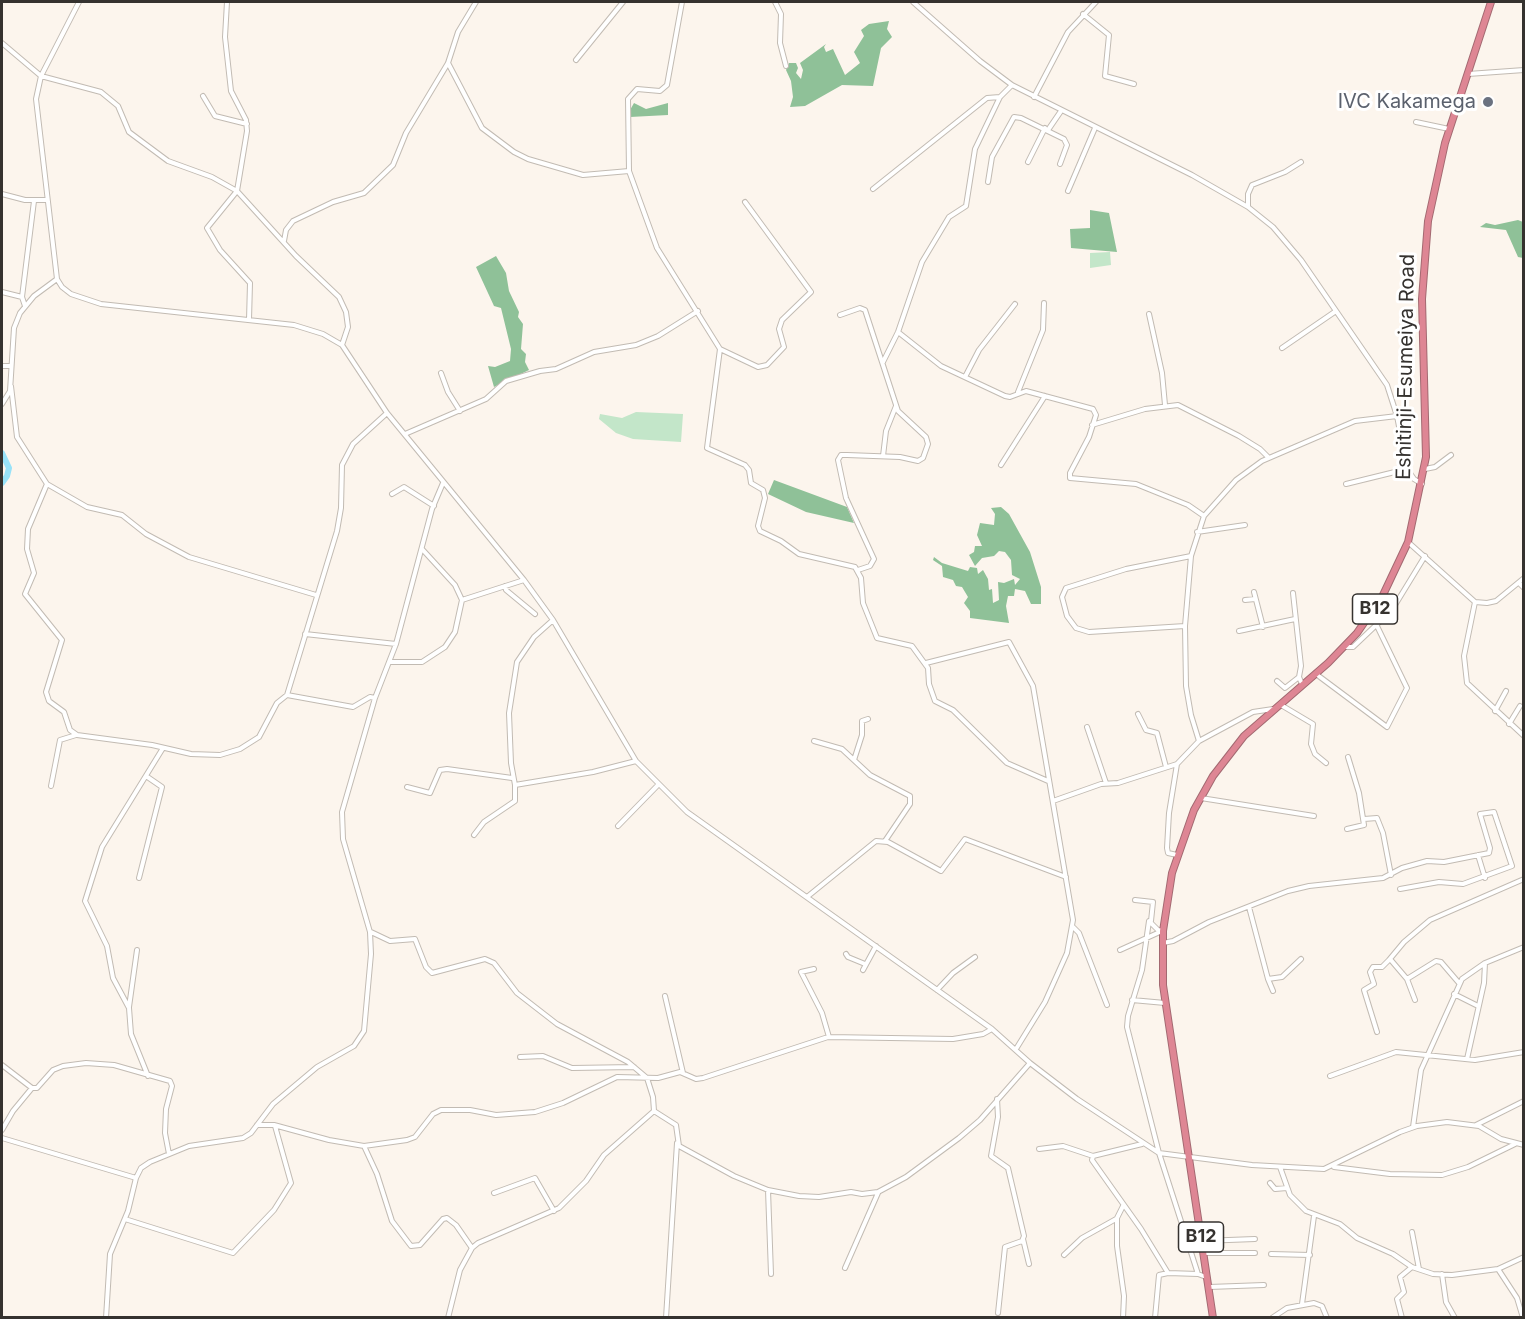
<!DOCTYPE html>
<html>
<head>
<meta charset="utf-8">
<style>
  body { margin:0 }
  #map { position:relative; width:1525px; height:1319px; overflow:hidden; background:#fcf5ed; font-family:Inter,sans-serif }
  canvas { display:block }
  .frame { position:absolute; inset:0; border:3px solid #35322f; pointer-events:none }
</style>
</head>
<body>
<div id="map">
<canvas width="1525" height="1319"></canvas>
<div class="frame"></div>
</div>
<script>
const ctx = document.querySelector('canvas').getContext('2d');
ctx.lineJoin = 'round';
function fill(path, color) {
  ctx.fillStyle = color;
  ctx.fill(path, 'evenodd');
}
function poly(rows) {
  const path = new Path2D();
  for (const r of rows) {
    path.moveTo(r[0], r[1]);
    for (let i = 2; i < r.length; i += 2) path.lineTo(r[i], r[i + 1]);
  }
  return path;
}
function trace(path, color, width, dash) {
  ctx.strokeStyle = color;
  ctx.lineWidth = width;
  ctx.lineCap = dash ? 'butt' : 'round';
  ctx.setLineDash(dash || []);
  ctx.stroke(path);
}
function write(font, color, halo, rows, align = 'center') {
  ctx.font = font + ' Inter,sans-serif';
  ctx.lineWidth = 6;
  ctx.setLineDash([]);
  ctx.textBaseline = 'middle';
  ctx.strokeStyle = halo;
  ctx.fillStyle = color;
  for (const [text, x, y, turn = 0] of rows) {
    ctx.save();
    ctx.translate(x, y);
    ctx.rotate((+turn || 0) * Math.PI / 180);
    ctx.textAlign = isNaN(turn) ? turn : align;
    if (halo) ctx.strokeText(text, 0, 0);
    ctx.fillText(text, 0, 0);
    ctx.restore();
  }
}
fill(poly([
  [1110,252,1111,265,1090,268,1090,253],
  [636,412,683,414,681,442,633,439,616,433,599,419,600,414,622,418]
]), '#c3e6c9');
fill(poly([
  [889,21,887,29,892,37,881,48,873,86,842,85,805,106,790,107,793,97,791,81,786,70,789,63,796,63,798,68,796,73,801,79,803,70,800,63,826,44,824,47,826,52,833,49,845,75,860,63,854,52,864,36,861,30,869,24],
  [634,103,646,109,668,103,668,115,630,117,630,110],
  [1090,210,1109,213,1117,252,1071,248,1070,229,1090,228],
  [1518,220,1523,222,1523,258,1518,257,1506,230,1480,227,1486,223,1495,225],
  [496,256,506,273,509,291,519,312,518,317,523,324,521,349,526,354,525,362,529,370,494,387,488,366,495,367,510,361,511,349,501,308,494,306,476,267],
  [774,480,847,507,854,523,806,512,768,494],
  [1001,507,1009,514,1030,552,1041,587,1041,604,1031,604,1025,591,1015,589,1014,596,1008,596,1006,606,1009,623,970,618,970,611,964,603,968,597,962,587,956,586,953,580,943,577,942,566,933,560,934,557,942,563,968,571,970,567,977,568,978,574,983,570,988,579,989,590,992,589,993,603,999,600,998,582,1004,583,1014,579,1015,585,1020,579,1012,575,1011,560,1005,552,999,551,994,556,982,558,975,566,969,555,974,552,975,546,982,546,977,535,980,523,994,525,995,514,991,508]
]), '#8fc198');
trace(poly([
  [2,453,9,468,7,476,2,483]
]), '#98e2f8', 6);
const minor = poly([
  [79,2,41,76,36,99,57,279,62,287,71,294,101,304,294,325,323,334,342,345,387,413,524,580,553,620,636,761,687,812,992,1029,1030,1063,1077,1099,1159,1153,1252,1165,1324,1169,1400,1132,1417,1126,1447,1122,1479,1126,1501,1139,1524,1145],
  [227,2,225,37,231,91,246,120,247,131,237,191,207,228,220,250,250,283,249,320],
  [682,2,667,85,660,91,637,89,628,99,629,171,657,248,720,349,707,448,745,465,749,470,751,483,763,490,765,498,758,526,760,531,781,541,799,554,855,567,861,578,863,603,877,638,912,646,928,668,929,684,935,701,953,710,1007,763,1048,781],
  [775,2,781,14,780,43,786,66],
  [913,2,980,61,1012,85,1192,175,1248,207,1273,227,1301,260,1387,385,1397,416,1407,469,1414,479,1422,484],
  [1083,14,1109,35,1105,76,1134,84],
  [2,43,41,76,101,92,118,106,129,132,168,161,212,177,237,191,296,256,339,297,346,312,348,327,342,345],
  [576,60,623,2],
  [448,63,482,128,514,152,528,159,583,175,629,171],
  [1468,74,1524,70],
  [203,96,215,116,247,124],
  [1034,97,1068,32,1096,2],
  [1416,122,1449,129],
  [1048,130,1061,111],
  [1028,162,1045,128],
  [988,182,992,157,1014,117,1021,118,1064,139,1067,145,1060,164],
  [873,189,987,98,1000,97],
  [1068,191,1095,128],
  [2,194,25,200,47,200],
  [1248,206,1248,194,1252,185,1285,172,1301,162],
  [284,241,286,230,293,221,333,202,364,193,393,165,406,133,448,63,458,32,476,2],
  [2,292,22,297],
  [25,306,22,297,34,201],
  [1149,314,1162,373,1165,405],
  [840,315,860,308,865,310,898,411,926,437,928,444,923,458,918,461,900,457,847,455,841,455,838,460,846,498,874,559,870,566,858,570],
  [898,332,941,366,1005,396,1010,397,1026,391,1093,409,1096,415,1089,437,1070,473,1070,478,1136,484,1188,505,1204,516],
  [1282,348,1336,311],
  [720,349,758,367,767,365,784,347,779,329,782,320,811,292,745,202],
  [883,362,898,332,922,262,949,217,966,206,975,149,1000,97,1012,85],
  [2,366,10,366],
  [441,373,448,392,460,411],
  [965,377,979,350,1015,304],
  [11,386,17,437,47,484,87,507,122,515,146,534,189,557,316,595],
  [1018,392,1043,330,1044,303],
  [2,404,10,391,14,328,20,313,34,296,57,279],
  [1092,425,1145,409,1178,405,1239,436,1260,449,1268,457],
  [405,434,486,399,506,381,540,371,556,369,594,352,636,345,658,336,698,311],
  [883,456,886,431,896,406],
  [1001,465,1045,396],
  [1425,469,1435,467,1451,455],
  [47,484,28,529,27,549,34,573,25,594,62,640,46,692,49,701,64,712,70,730,77,735,152,745,191,754,220,755,240,749,259,737,277,703,287,695,337,531,341,508,342,465,353,444,387,413],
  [1346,484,1407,469],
  [392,494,404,487,434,506],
  [1197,532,1245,525],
  [1408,542,1475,602,1487,603,1496,601,1524,578],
  [422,549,455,585,462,600,524,580],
  [1519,583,1524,588],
  [505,586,506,590,535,614],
  [1254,592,1263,627],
  [1293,593,1301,666,1299,677,1302,684],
  [1245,600,1255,599],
  [1475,602,1464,656,1467,683,1524,736],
  [553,620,534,637,517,662,509,713,511,763,515,785,593,772,636,761],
  [1185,626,1089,632,1076,628,1067,616,1062,597,1066,588,1126,569,1191,556],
  [1239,631,1295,619],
  [305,634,396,644],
  [1344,647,1353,647,1392,610,1425,556],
  [390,662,422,662,445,647,455,632,462,600],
  [926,663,1009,642,1033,686,1073,920,1067,953,1045,1002,1016,1049],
  [1316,674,1387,727,1407,688,1377,626],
  [1277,681,1285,688,1299,677],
  [287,695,353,707,370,697,375,698],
  [1281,705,1313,724,1311,744,1315,754,1326,763],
  [1495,711,1506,691],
  [1138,714,1146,730,1157,733,1166,767],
  [1509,724,1520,706],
  [1087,727,1106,783],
  [814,741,842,749,870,775,910,796,910,804,885,841],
  [1199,741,1191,715,1186,686,1185,626,1191,556,1204,516,1236,480,1262,461,1355,421,1397,416],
  [854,760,862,735,862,721,868,719],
  [51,786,60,740,76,735],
  [407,787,430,793,440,770,447,769,512,778],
  [1201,798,1314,816],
  [1053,801,1101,784,1118,783,1177,764],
  [1364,819,1377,818,1383,833,1391,875],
  [618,826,658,785],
  [1347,829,1364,825,1359,793,1348,757],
  [474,835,484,822,515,801,515,785],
  [1177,855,1168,853,1167,848,1169,813,1177,764,1199,741,1253,712,1273,709],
  [1478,855,1485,878],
  [139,878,162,787,146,776],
  [807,897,876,841,888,842,941,871,965,839,1066,877],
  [1135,900,1153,902,1151,921],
  [1249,907,1268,979,1282,977,1301,959],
  [1073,927,1079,933,1107,1005],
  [1163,931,1158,930,1149,921,1142,970,1128,1016,1127,1027,1159,1153,1198,1274,1206,1277],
  [371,932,390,941,415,939,426,967,432,973,485,959,494,963,517,993,557,1024,628,1062,647,1078,653,1097,654,1111,604,1155,586,1181,559,1208,478,1243,472,1248,460,1270,448,1318],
  [1163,943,1173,941,1209,922,1288,891,1309,886,1383,878,1402,868,1427,861,1444,862,1489,853,1490,848,1480,814,1494,812,1512,866,1463,884,1439,882,1400,889],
  [1120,950,1162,931],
  [846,954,848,957,865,964],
  [1389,960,1404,942,1430,920,1524,879],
  [814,969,801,972,822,1013,829,1037],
  [863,970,876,946],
  [1268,979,1273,991],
  [1407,979,1436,961,1441,962,1459,983],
  [937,990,953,973,975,957],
  [1454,994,1478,1006],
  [665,996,683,1073],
  [1132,1000,1165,1003],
  [129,1007,137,950],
  [1377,1032,1364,990,1374,984,1370,972,1373,967,1382,967,1390,959,1407,979,1415,1000],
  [520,1057,543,1056,572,1068,634,1067],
  [1467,1059,1484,983,1485,963],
  [2,1065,32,1088,37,1088,53,1070,63,1066,86,1063,114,1065,170,1081,172,1086,166,1109,165,1133,169,1154],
  [148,1076,131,1034,129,1008,113,978,107,946,85,901,102,847,163,748],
  [1330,1076,1396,1052,1475,1060,1524,1052],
  [997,1099,998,1117,991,1156,1008,1168,1024,1236,1022,1241,1005,1247,998,1313],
  [654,1111,676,1125,679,1146,734,1176,768,1190,799,1196,819,1197,851,1192,862,1194,878,1192,906,1177,959,1138,980,1120,1030,1063],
  [257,1125,274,1125,329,1140,364,1146,407,1140,415,1137,433,1114,441,1110,470,1110,496,1115,535,1112,563,1103,617,1077,658,1078,680,1072,696,1079,703,1078,828,1037,953,1039,983,1034,992,1029],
  [1476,1125,1524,1101],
  [1413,1127,1421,1070,1462,979,1485,963,1524,947],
  [2,1130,13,1111,32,1088],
  [2,1138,136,1178],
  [1142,1144,1093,1156,1092,1160,1141,1229,1168,1273,1159,1275,1155,1318],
  [364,1146,377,1174,392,1221,411,1246,420,1245,443,1219,447,1218,456,1225,472,1248],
  [1039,1149,1063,1146,1093,1156],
  [1280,1167,1290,1195,1306,1211,1340,1224,1357,1238,1393,1254,1412,1267,1433,1274,1452,1275,1498,1269,1517,1298,1523,1318],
  [1334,1167,1390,1174,1442,1175,1468,1167,1515,1144],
  [1270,1183,1275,1189,1287,1188],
  [768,1190,771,1274],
  [494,1193,535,1178,554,1211],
  [1123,1206,1117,1218,1117,1246,1124,1296,1123,1318],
  [125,1219,233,1253,274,1210,291,1183,275,1126],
  [1412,1232,1419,1269],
  [1023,1239,1029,1264],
  [1202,1241,1255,1239],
  [1203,1253,1255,1253],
  [1271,1254,1310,1255],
  [1064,1255,1082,1238,1116,1219],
  [845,1268,878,1193],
  [1498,1269,1524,1257],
  [1168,1273,1198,1274],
  [1442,1274,1446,1302,1455,1318],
  [1209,1287,1264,1285],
  [1302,1304,1314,1216],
  [106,1318,110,1254,128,1211,136,1178,141,1168,150,1162,189,1146,243,1138,251,1133,273,1104,317,1067,354,1046,364,1031,371,954,370,932,343,839,342,812,375,698,396,644,432,509,443,483],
  [666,1318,677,1143],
  [1272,1318,1287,1308,1314,1303,1322,1306,1327,1318],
  [1402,1318,1397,1299,1404,1292,1400,1277,1412,1267]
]);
const highway = poly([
  [1213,1318,1163,985,1163,931,1172,873,1194,810,1213,776,1244,736,1328,663,1357,633,1383,595,1408,542,1426,457,1422,299,1428,221,1445,143,1491,2]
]);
trace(minor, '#c2bbb3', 6);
trace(highway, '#a36971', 8);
trace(minor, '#fff', 4);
trace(highway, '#de8694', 6);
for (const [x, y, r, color] of [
  [1488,102,6,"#6b7280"]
]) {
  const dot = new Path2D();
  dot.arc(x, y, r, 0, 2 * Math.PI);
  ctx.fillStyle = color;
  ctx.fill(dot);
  trace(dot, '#fff', 2);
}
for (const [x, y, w] of [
  [1375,609,45],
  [1201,1237,45]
]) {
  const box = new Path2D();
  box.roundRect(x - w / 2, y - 15, w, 30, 4.5);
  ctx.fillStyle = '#fff';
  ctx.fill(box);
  trace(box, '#35322f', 1.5);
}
write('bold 18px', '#35322f', null, [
  ["B12",1375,609],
  ["B12",1201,1237]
]);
write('20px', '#5b616d', '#fff', [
  ["IVC Kakamega",1476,102]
], 'right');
write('20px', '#35322f', '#fff', [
  ["Eshitinji-Esumeiya Road",1406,367,-89]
]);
</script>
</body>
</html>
